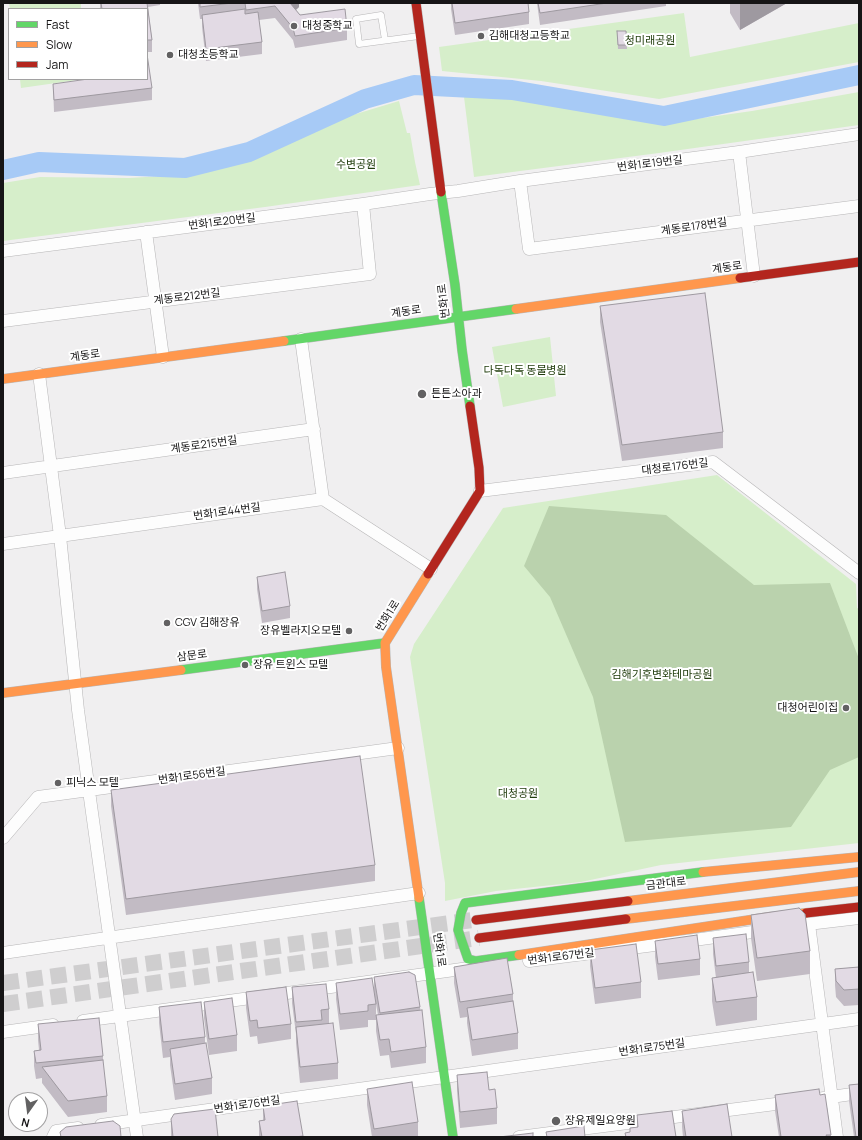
<!DOCTYPE html>
<html>
<head>
<meta charset="utf-8">
<style>
  body { margin:0 }
  #map { position:relative; width:862px; height:1140px; overflow:hidden; background:#f0eff0; font-family:Manrope,sans-serif }
  canvas { display:block }
  .frame { position:absolute; inset:0; border:4px solid #161516; pointer-events:none }
  .legend { position:absolute; left:8px; top:8px; width:140px; height:72px; box-sizing:border-box; background:#fff; border:1px solid #a2a1a2; margin:0; padding:5px 7px; list-style:none; font-size:12px; color:#161516 }
  .legend li { display:flex; align-items:center; gap:8px; height:20px }
  .legend b { width:20px; border:1px solid #a2a1a2 }
  .north { position:absolute; left:8px; top:1092px; width:40px; height:40px; box-sizing:border-box; background:#fff; border:1px solid #a2a1a2; border-radius:50%; rotate:194deg; font-size:11px; font-weight:700; line-height:16px; text-align:center; color:#161516 }
  .north::after { content:''; display:block; margin:auto; width:14px; height:18px; background:#626162; clip-path:polygon(50% 0,100% 100%,50% 72%,0 100%) }
</style>
</head>
<body>
<div id="map">
<canvas width="862" height="1140"></canvas>
<div class="frame"></div>
<ul class="legend">
<li><b style="height:5px;background:#63d668"></b>Fast</li>
<li><b style="height:5px;background:#ff974d"></b>Slow</li>
<li><b style="height:5px;background:#b3261e"></b>Jam</li>
</ul>
<div class="north">N</div>
</div>
<script>
const ctx = document.querySelector('canvas').getContext('2d');
ctx.lineJoin = 'round';
function fill(path, color) {
  ctx.fillStyle = color;
  ctx.fill(path, 'evenodd');
}
function poly(rows) {
  const path = new Path2D();
  for (const r of rows) {
    path.moveTo(r[0], r[1]);
    for (let i = 2; i < r.length; i += 2) path.lineTo(r[i], r[i + 1]);
  }
  return path;
}
function trace(path, color, width, dash) {
  ctx.strokeStyle = color;
  ctx.lineWidth = width;
  ctx.lineCap = dash ? 'butt' : 'round';
  ctx.setLineDash(dash || []);
  ctx.stroke(path);
}
function write(font, color, halo, rows, align = 'center') {
  ctx.font = font + ' Manrope,"Noto Sans KR",sans-serif';
  ctx.lineWidth = 4;
  ctx.setLineDash([]);
  ctx.textBaseline = 'middle';
  ctx.strokeStyle = halo;
  ctx.fillStyle = color;
  for (const [text, x, y, turn = 0] of rows) {
    ctx.save();
    ctx.translate(x, y);
    ctx.rotate((+turn || 0) * Math.PI / 180);
    ctx.textAlign = isNaN(turn) ? turn : align;
    if (halo) ctx.strokeText(text, 0, 0);
    ctx.fillText(text, 0, 0);
    ctx.restore();
  }
}
fill(poly([
  [9,3,81,3,81,9,10,9],
  [684,13,690,57,859,23,859,62,659,99,541,81,442,71,439,47],
  [20,79,84,79,21,88],
  [859,92,859,125,659,153,474,177,464,97,514,97,660,124,752,111],
  [399,101,407,133,410,133,415,162,420,185,265,207,3,241,3,183,40,177,129,178,196,174,239,160,336,120],
  [550,337,556,396,503,407,492,347],
  [717,475,856,584,857,608,859,609,859,843,661,865,581,882,496,891,445,901,445,883,410,657,414,644,503,508]
]), '#d6eeca');
fill(poly([
  [549,506,666,515,754,585,830,583,859,659,859,757,830,770,791,827,625,842,593,697,550,597,524,566]
]), '#bad2ad');
trace(poly([
  [3,170,39,162,185,168,249,152,365,99,414,85,512,90,664,116,859,75]
]), '#a7caf6', 20);
trace(poly([
  [3,983,473,920],
  [3,1004,479,938]
]), '#cfcecf', 16, [16, 8]);
const lane = poly([
  [385,40,381,15,356,19,359,44,419,36]
]);
const street = poly([
  [739,152,754,276],
  [520,181,529,249,859,206],
  [146,232,163,357],
  [3,251,363,204,430,194,458,191,520,181,739,152,859,134],
  [3,321,370,274,363,204],
  [301,339,323,499],
  [39,374,60,536,78,710,89,791,137,1137],
  [3,473,314,429],
  [480,491,713,462,859,573],
  [3,544,323,499,431,569],
  [3,838,38,797,398,748],
  [809,924,837,1137],
  [791,926,859,918],
  [3,953,419,893],
  [529,961,694,940,767,930],
  [83,1021,469,968],
  [3,1032,53,1025],
  [810,1100,859,1093],
  [101,1125,859,1019],
  [53,1137,56,1131,78,1128],
  [519,1137,791,1102]
]);
const fast = poly([
  [441,192,455,285,462,350,470,406],
  [284,341,516,309],
  [181,670,385,643],
  [419,898,453,1137],
  [519,955,476,961,468,959,458,930,461,913,465,903,703,872]
]);
const slow = poly([
  [516,309,740,278],
  [3,379,284,341],
  [3,693,181,670],
  [703,872,859,857],
  [419,898,386,667,385,643,428,574],
  [628,901,859,872],
  [626,919,859,891],
  [519,955,769,917,806,913]
]);
const jam = poly([
  [416,3,441,192],
  [740,278,859,262],
  [428,574,480,491,479,468,470,406],
  [806,913,859,907],
  [476,920,628,901],
  [479,938,626,919]
]);
trace(lane, '#b7b6b7', 7);
trace(street, '#b7b6b7', 13);
trace(fast, '#b7b6b7', 10);
trace(slow, '#b7b6b7', 10);
trace(jam, '#b7b6b7', 10);
trace(lane, '#fdfdfd', 6);
trace(street, '#fdfdfd', 12);
trace(fast, '#63d668', 9);
trace(slow, '#ff974d', 9);
trace(jam, '#b3261e', 9);
fill(poly([
  [100,3,160,3,160,5,148,7,152,40,152,52,147,52,147,9,100,9],
  [198,3,299,3,299,7,296,10,300,15,347,28,347,40,295,48,293,40,275,18,259,20,262,42,262,54,206,61,202,27,202,19,200,19],
  [451,3,528,3,529,12,529,24,455,35,451,9],
  [537,3,666,3,666,6,540,25],
  [730,3,787,3,740,30,730,13],
  [617,31,627,45,627,49,618,49],
  [53,84,152,88,152,100,54,112],
  [600,306,723,432,723,448,622,461,600,322],
  [257,577,290,606,290,618,262,623,257,589],
  [111,790,375,865,375,881,126,915,111,806],
  [751,915,810,951,810,974,757,981,751,938],
  [713,938,749,962,749,973,757,997,757,1020,716,1026,712,1001,712,978,716,978,713,954],
  [655,941,700,959,700,975,658,980,655,957],
  [590,950,641,982,641,998,595,1004,590,966],
  [454,967,513,994,513,1001,518,1033,518,1049,472,1056,467,1023,467,1017,460,1018,454,983],
  [859,967,859,1005,844,1006,836,997,835,985,835,969],
  [374,977,420,1007,426,1047,426,1063,391,1068,389,1055,380,1056,376,1031,376,1015,378,1015,376,1004,376,1020,368,1020,368,1027,340,1030,336,999,336,983,374,991],
  [292,987,329,1009,329,1024,338,1063,338,1079,300,1083,296,1043,296,1034,292,1003],
  [246,992,291,1024,291,1039,258,1044,257,1036,250,1037,246,1008],
  [204,1002,237,1035,237,1051,209,1055,204,1018],
  [159,1007,205,1037,205,1044,212,1078,212,1094,175,1100,170,1065,170,1057,163,1058,159,1023],
  [38,1024,103,1056,103,1063,107,1096,107,1112,68,1117,42,1083,42,1078,36,1079,34,1066,34,1051,39,1050,38,1040],
  [457,1075,489,1090,497,1108,497,1124,460,1128,457,1091],
  [859,1084,859,1137,854,1137,849,1101,849,1085],
  [367,1089,418,1122,418,1137,372,1137,367,1105],
  [775,1095,820,1095,831,1135,831,1137,779,1137,775,1111],
  [263,1106,303,1136,303,1137,259,1137,259,1121,263,1120],
  [682,1111,732,1137,683,1137,682,1127],
  [637,1115,676,1137,625,1137,625,1133,630,1132,630,1128,637,1127],
  [171,1119,218,1137,171,1137]
]), '#c2bbc4');
fill(poly([
  [290,3,299,3,299,7,290,15],
  [740,3,787,3,740,30]
]), '#9e99a0');
const building = poly([
  [101,3,147,3,152,40,147,40,147,9,102,9,101,3],
  [200,3,232,3,200,7,200,3],
  [245,3,290,3,300,15,345,9,347,28,295,36,293,28,275,6,246,10,245,3],
  [452,3,528,3,529,12,455,23,452,3],
  [538,3,607,3,540,13,538,3],
  [245,9,245,14,258,12,262,42,206,49,202,15,245,9],
  [617,31,626,31,627,45,618,45,617,31],
  [147,54,152,88,54,100,53,84,88,79,147,79,147,54],
  [705,293,723,432,622,445,600,306,705,293],
  [285,572,290,606,262,611,257,577,285,572],
  [360,756,375,865,126,899,111,790,360,756],
  [799,908,805,914,810,951,757,958,751,915,799,908],
  [746,934,749,962,716,966,713,938,746,934],
  [697,935,700,959,658,964,655,941,697,935],
  [636,944,641,982,595,988,590,950,636,944],
  [507,958,513,994,460,1002,454,967,507,958],
  [859,967,859,989,844,990,836,981,835,969,859,967],
  [409,972,415,975,420,1007,380,1013,374,977,409,972],
  [753,972,757,997,716,1002,712,978,753,972],
  [372,978,376,1004,368,1005,368,1011,340,1014,336,983,372,978],
  [326,984,329,1009,321,1010,322,1020,296,1022,292,987,326,984],
  [286,987,291,1024,258,1028,257,1020,250,1021,246,992,286,987],
  [232,998,237,1035,209,1039,204,1002,232,998],
  [513,1001,518,1033,472,1040,467,1008,513,1001],
  [201,1002,205,1037,163,1042,159,1007,201,1002],
  [422,1010,426,1047,391,1052,389,1039,380,1040,376,1015,422,1010],
  [99,1018,103,1056,36,1063,34,1051,41,1050,38,1024,99,1018],
  [333,1023,338,1063,300,1067,296,1027,333,1023],
  [206,1043,212,1078,175,1084,170,1049,206,1043],
  [103,1060,107,1096,68,1101,42,1067,103,1060],
  [487,1072,489,1090,495,1089,497,1108,460,1112,457,1075,487,1072],
  [412,1082,418,1122,374,1129,367,1089,412,1082],
  [859,1084,859,1136,856,1137,849,1085,859,1084],
  [819,1089,820,1095,825,1094,831,1135,826,1135,827,1137,781,1137,775,1095,819,1089],
  [297,1101,303,1136,295,1137,262,1137,259,1121,265,1120,263,1106,297,1101],
  [727,1104,732,1137,686,1137,682,1111,727,1104],
  [215,1109,218,1137,173,1137,171,1119,174,1114,215,1109],
  [672,1111,676,1137,626,1137,625,1133,630,1132,630,1128,638,1127,637,1115,672,1111],
  [113,1121,120,1126,121,1137,61,1137,60,1132,66,1127,113,1121],
  [584,1126,585,1137,547,1137,546,1132,584,1126],
  [533,1133,533,1137,499,1137,533,1133]
]);
fill(building, '#e2dae4');
trace(building, '#9e99a0', 1);
for (const [x, y, r, color] of [
  [294,26,4,"#626162"],
  [481,36,4,"#626162"],
  [170,55,4,"#626162"],
  [422,394,5,"#626162"],
  [167,623,4,"#626162"],
  [349,631,4,"#626162"],
  [245,665,4,"#626162"],
  [846,708,4,"#626162"],
  [58,783,4,"#626162"],
  [556,1121,5,"#626162"]
]) {
  const dot = new Path2D();
  dot.arc(x, y, r, 0, 2 * Math.PI);
  ctx.fillStyle = color;
  ctx.fill(dot);
  trace(dot, '#fff', 1.5);
}
write('11px', '#161516', '#fff', [
  ["대청중학교",302,26],
  ["김해대청고등학교",489,36],
  ["대청초등학교",178,55],
  ["튼튼소아과",431,394],
  ["CGV 김해장유",175,623],
  ["장유벨라지오모텔",341,631,"right"],
  ["장유 트윈스 모텔",253,665],
  ["대청어린이집",838,708,"right"],
  ["피닉스 모텔",66,783],
  ["장유제일요양원",565,1121]
], 'left');
write('11px', '#223e0e', '#fff', [
  ["청미래공원",650,41],
  ["수변공원",356,165],
  ["다독다독 동물병원",525,371],
  ["김해기후변화테마공원",662,675],
  ["대청공원",518,794]
]);
write('11px', '#161516', '#fff', [
  ["번화1로19번길",650,164,-7],
  ["번화1로20번길",222,222,-7],
  ["계동로178번길",694,227,-8],
  ["계동로",727,268,-8],
  ["계동로212번길",187,297,-7],
  ["번화1로",444,301,-97],
  ["계동로",406,312,-8],
  ["계동로",85,356,-8],
  ["계동로215번길",204,445,-8],
  ["대청로176번길",675,467,-7],
  ["번화1로44번길",227,512,-8],
  ["번화1로",388,616,-58],
  ["삼문로",192,656,-7],
  ["번화1로56번길",192,776,-8],
  ["금관대로",666,884,-7],
  ["번화1로",439,950,82],
  ["번화1로67번길",561,957,-7],
  ["번화1로75번길",652,1048,-8],
  ["번화1로76번길",247,1105,-8]
]);
</script>
</body>
</html>
